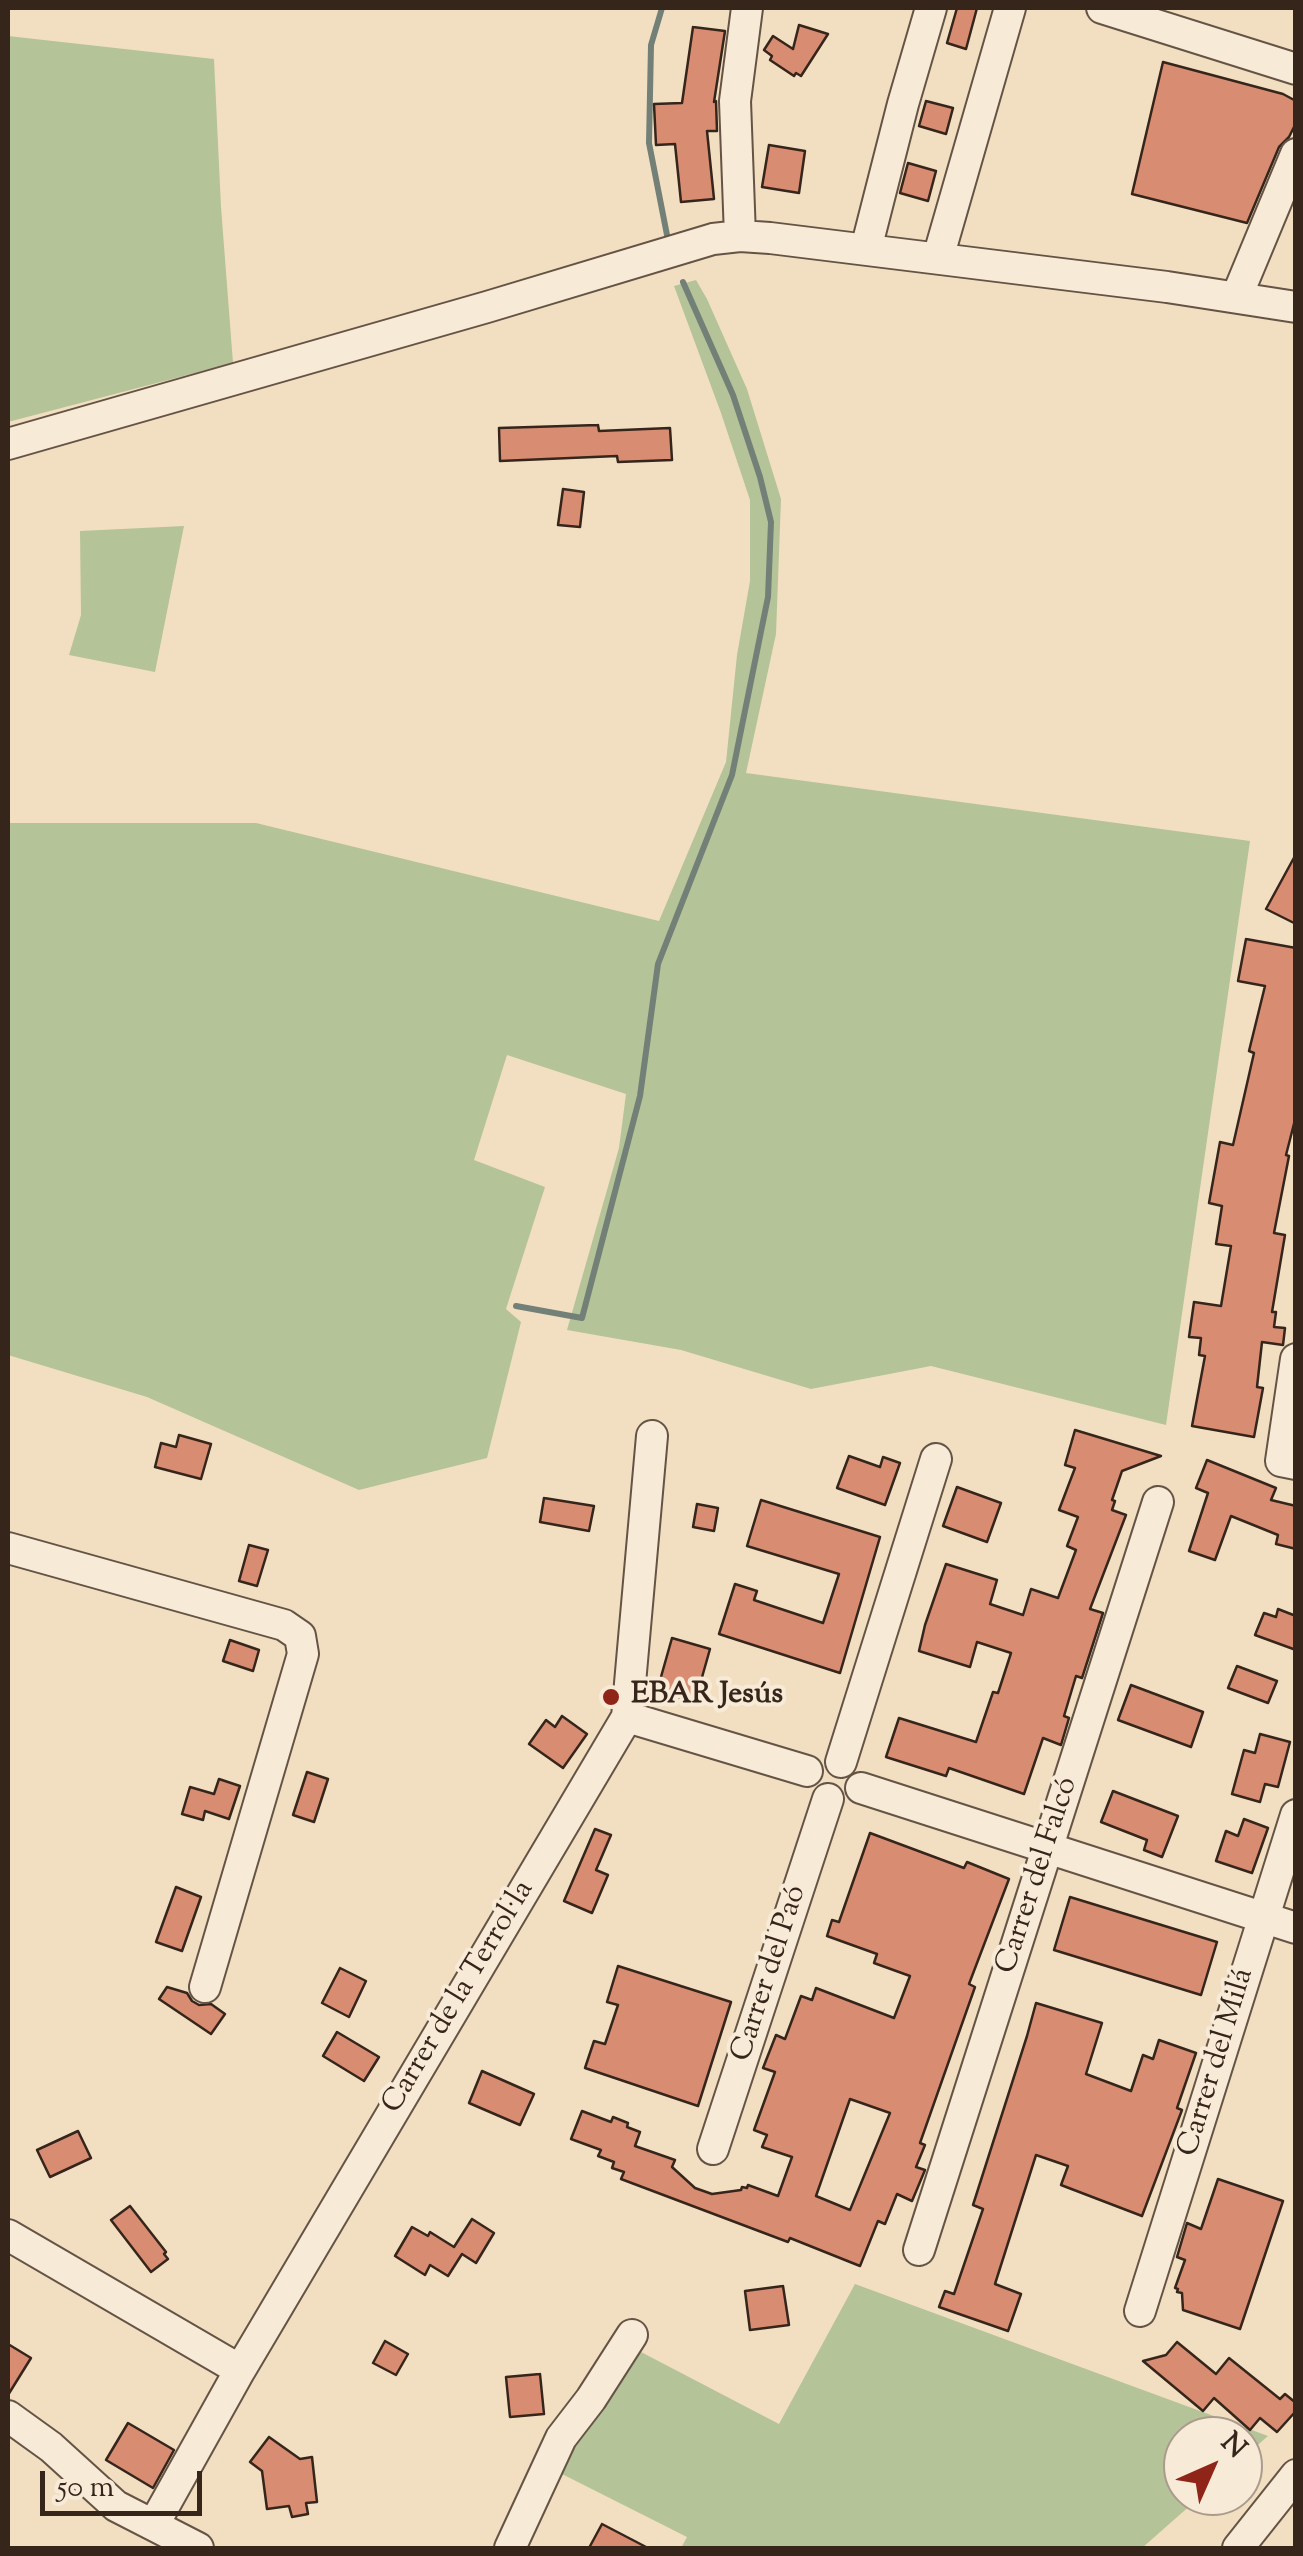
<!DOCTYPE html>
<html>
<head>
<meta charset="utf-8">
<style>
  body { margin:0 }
  #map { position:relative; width:1303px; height:2556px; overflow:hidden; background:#f2dfc2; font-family:"Sorts Mill Goudy",serif }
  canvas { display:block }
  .frame { position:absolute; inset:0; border:10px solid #36251b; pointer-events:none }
  .north { position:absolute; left:1163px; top:2416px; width:100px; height:100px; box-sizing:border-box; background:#f7ead7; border:2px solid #aa9b8c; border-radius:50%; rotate:45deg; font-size:28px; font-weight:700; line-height:40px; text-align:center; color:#36251b }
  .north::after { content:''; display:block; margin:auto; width:35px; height:45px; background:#8f2418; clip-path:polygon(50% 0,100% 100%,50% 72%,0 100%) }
  .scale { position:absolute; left:40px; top:2471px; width:162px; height:45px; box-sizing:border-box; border:5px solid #36251b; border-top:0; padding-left:12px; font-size:30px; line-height:35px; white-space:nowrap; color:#36251b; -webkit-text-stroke:8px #f7ead7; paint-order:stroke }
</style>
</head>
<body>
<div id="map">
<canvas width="1303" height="2556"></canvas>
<div class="frame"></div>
<div class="north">N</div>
<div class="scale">50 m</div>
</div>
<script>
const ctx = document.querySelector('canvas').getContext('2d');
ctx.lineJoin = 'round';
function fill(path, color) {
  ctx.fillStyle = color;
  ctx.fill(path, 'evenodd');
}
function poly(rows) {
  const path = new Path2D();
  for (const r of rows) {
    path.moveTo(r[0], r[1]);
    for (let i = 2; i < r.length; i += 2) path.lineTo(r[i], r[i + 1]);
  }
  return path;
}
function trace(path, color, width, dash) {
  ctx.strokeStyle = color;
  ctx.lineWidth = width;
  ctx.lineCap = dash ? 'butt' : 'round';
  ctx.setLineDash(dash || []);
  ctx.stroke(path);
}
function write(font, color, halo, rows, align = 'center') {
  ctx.font = font + ' "Sorts Mill Goudy",serif';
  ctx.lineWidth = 8;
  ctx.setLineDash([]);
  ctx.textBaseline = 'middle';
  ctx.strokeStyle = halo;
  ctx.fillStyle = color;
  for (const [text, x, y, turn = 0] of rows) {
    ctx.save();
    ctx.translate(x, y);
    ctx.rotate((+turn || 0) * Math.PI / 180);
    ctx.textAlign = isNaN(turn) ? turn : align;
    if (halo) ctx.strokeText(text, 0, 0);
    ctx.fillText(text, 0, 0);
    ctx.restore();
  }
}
fill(poly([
  [8,36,214,59,221,207,233,363,8,422],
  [696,280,707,299,747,389,781,499,776,634,746,773,1250,841,1166,1425,931,1366,811,1389,681,1350,567,1330,619,1148,626,1094,507,1055,474,1160,545,1187,506,1309,521,1322,487,1458,359,1490,147,1397,8,1355,8,823,256,823,659,921,726,762,737,655,750,581,750,500,721,413,674,286],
  [184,526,155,672,69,655,81,615,80,531],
  [855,2284,1268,2436,1243,2458,1243,2436,1183,2436,1183,2496,1201,2496,1142,2548,681,2548,687,2537,556,2471,641,2352,779,2424]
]), '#b5c398');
trace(poly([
  [662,8,651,45,649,143,667,235],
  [516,1306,582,1318,640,1096,658,964,732,775,768,597,771,522,760,477,733,395,683,282]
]), '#738077', 6);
const building = poly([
  [957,8,977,8,966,49,947,43,957,8],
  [799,25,828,34,801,76,796,73,794,76,770,60,772,56,764,50,773,36,793,49,799,25],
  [693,27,725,31,714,102,716,101,717,131,707,131,714,199,681,202,675,144,656,145,654,104,682,103,693,27],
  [1163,62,1283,94,1296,101,1296,123,1289,137,1279,147,1247,223,1132,194,1163,62],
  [926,101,953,108,946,134,919,126,926,101],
  [769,145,805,151,799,193,762,187,769,145],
  [908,163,936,171,928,201,900,193,908,163],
  [598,425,599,431,670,428,672,460,618,462,617,456,500,461,499,428,598,425],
  [563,489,584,492,580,527,558,525,563,489],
  [1296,854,1296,924,1266,909,1296,854],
  [1246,939,1296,948,1296,1116,1286,1155,1289,1156,1274,1233,1285,1235,1272,1312,1276,1312,1274,1327,1285,1328,1283,1345,1262,1342,1257,1387,1263,1388,1254,1437,1192,1426,1205,1356,1199,1355,1201,1338,1189,1337,1194,1302,1221,1306,1231,1246,1216,1244,1222,1206,1209,1203,1220,1142,1233,1145,1254,1053,1249,1051,1265,986,1238,981,1246,939],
  [1075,1430,1161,1456,1122,1471,1112,1500,1115,1501,1112,1510,1126,1515,1090,1609,1103,1613,1082,1678,1076,1676,1064,1716,1069,1718,1061,1745,1043,1738,1024,1794,949,1768,946,1776,886,1757,899,1718,976,1742,993,1692,998,1693,1011,1653,977,1642,970,1667,919,1651,925,1625,946,1564,997,1580,990,1604,1023,1615,1031,1589,1058,1598,1076,1550,1067,1546,1078,1517,1059,1510,1075,1468,1065,1465,1075,1430],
  [179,1435,211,1444,201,1479,155,1467,161,1443,176,1447,179,1435],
  [849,1456,880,1467,883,1457,900,1463,885,1505,837,1488,849,1456],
  [1207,1460,1276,1488,1271,1500,1296,1506,1296,1549,1276,1544,1278,1535,1231,1516,1215,1560,1189,1551,1208,1493,1196,1488,1207,1460],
  [957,1487,1001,1503,987,1542,943,1526,957,1487],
  [544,1498,594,1506,589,1531,540,1522,544,1498],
  [761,1500,880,1537,840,1673,719,1634,735,1584,757,1591,754,1600,823,1623,839,1574,747,1546,761,1500],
  [697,1504,718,1508,714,1531,693,1527,697,1504],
  [249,1545,268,1550,257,1586,239,1581,249,1545],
  [1278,1609,1296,1616,1296,1650,1255,1635,1264,1613,1276,1617,1278,1609],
  [672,1638,710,1649,695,1702,657,1691,672,1638],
  [230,1640,259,1650,253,1671,223,1661,230,1640],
  [1237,1666,1277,1681,1268,1703,1228,1688,1237,1666],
  [1131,1685,1203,1712,1191,1747,1118,1720,1131,1685],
  [562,1716,587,1734,563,1768,529,1744,546,1720,555,1727,562,1716],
  [1260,1734,1290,1742,1278,1787,1265,1784,1260,1802,1232,1794,1244,1750,1255,1753,1260,1734],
  [307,1772,328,1779,314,1822,293,1815,307,1772],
  [219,1779,240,1786,229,1819,205,1811,203,1820,182,1814,190,1787,214,1794,219,1779],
  [1113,1791,1178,1816,1162,1857,1144,1850,1147,1840,1101,1822,1113,1791],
  [1244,1819,1268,1828,1252,1873,1216,1861,1226,1831,1238,1836,1244,1819],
  [595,1829,611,1835,596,1870,608,1875,592,1913,564,1901,595,1829],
  [870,1833,964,1868,967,1862,1009,1879,969,1984,975,1987,920,2143,925,2145,916,2167,925,2170,912,2201,897,2194,885,2224,878,2221,860,2266,790,2238,788,2242,621,2179,624,2172,612,2168,614,2162,598,2156,601,2150,571,2139,582,2111,611,2122,613,2117,628,2123,627,2127,640,2132,635,2146,675,2160,672,2167,695,2188,712,2194,741,2190,742,2187,747,2188,748,2185,778,2196,792,2157,762,2147,767,2135,754,2130,775,2072,763,2068,776,2035,785,2039,801,1996,812,2000,816,1988,894,2018,910,1976,874,1963,877,1954,827,1936,832,1920,839,1922,870,1833],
  [850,2099,890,2113,850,2210,816,2196,850,2099],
  [176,1887,201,1897,182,1951,156,1942,176,1887],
  [1070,1897,1217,1942,1201,1995,1054,1950,1070,1897],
  [618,1966,731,2002,698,2106,585,2068,594,2041,605,2044,618,2005,607,2002,618,1966],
  [340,1968,366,1981,349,2017,322,2003,340,1968],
  [167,1987,187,1993,192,2001,199,2005,211,2004,225,2014,211,2034,159,1999,167,1987],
  [1036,2003,1102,2023,1086,2074,1131,2091,1143,2055,1153,2059,1159,2040,1196,2053,1177,2108,1182,2110,1142,2216,1061,2185,1068,2166,1036,2155,995,2284,1021,2294,1008,2331,939,2307,945,2291,954,2294,983,2209,973,2205,1027,2036,1036,2003],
  [337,2032,379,2057,364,2081,323,2056,337,2032],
  [482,2071,534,2094,520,2125,469,2103,482,2071],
  [78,2131,91,2158,50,2177,37,2150,78,2131],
  [1218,2179,1283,2201,1240,2329,1183,2310,1182,2293,1177,2292,1178,2289,1175,2288,1185,2260,1177,2257,1187,2223,1201,2229,1218,2179],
  [130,2206,166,2252,164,2254,168,2259,151,2272,111,2220,130,2206],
  [472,2219,494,2233,476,2263,462,2254,448,2276,430,2265,425,2275,395,2256,412,2227,428,2236,430,2232,454,2247,472,2219],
  [783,2286,789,2325,750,2330,745,2291,783,2286],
  [385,2341,408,2354,396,2375,373,2363,385,2341],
  [1177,2342,1216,2374,1229,2358,1280,2399,1285,2394,1296,2403,1296,2411,1277,2432,1260,2418,1250,2430,1214,2398,1203,2411,1143,2361,1166,2355,1177,2342],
  [8,2344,31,2358,8,2395,8,2344],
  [540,2374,544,2414,510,2417,506,2377,540,2374],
  [128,2423,174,2450,153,2488,106,2460,128,2423],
  [269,2437,300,2459,312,2457,317,2502,306,2503,308,2514,292,2517,289,2506,267,2509,262,2471,250,2462,269,2437],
  [602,2524,648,2548,589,2548,602,2524]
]);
fill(building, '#d88d73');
trace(building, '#36251b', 2.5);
const minor = poly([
  [1102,8,1296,69],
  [740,236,735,101,747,8],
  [866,249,903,104,931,8],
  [938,258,1010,8],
  [1237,296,1296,154],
  [8,444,487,307,713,239,740,236,770,238,1167,287,1296,307],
  [1296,1359,1281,1461,1296,1464],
  [8,1548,284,1625,300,1636,303,1654,205,1987],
  [627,1717,807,1771],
  [841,1762,936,1459],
  [861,1788,1296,1928],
  [713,2149,828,1799],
  [8,2235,240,2370],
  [919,2250,1158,1502],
  [1140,2311,1296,1815],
  [8,2416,51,2447,116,2506,198,2548],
  [154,2524,240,2370,627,1717,652,1436],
  [510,2548,561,2438,591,2399,632,2335],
  [1238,2548,1296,2475]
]);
trace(minor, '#655445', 34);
trace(minor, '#f7ead7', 30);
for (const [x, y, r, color] of [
  [611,1697,10,"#8f2418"]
]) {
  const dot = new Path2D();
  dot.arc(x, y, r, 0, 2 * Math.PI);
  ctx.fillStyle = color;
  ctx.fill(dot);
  trace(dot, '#f7ead7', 4);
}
write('bold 30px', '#36251b', '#f7ead7', [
  ["EBAR Jesús",631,1697]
], 'left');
write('30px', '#36251b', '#f7ead7', [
  ["Carrer del Falcó",1039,1876,-72],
  ["Carrer del Paó",771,1974,-72],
  ["Carrer de la Terrol·la",460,1998,-59],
  ["Carrer del Milá",1218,2063,-73]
]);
</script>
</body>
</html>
